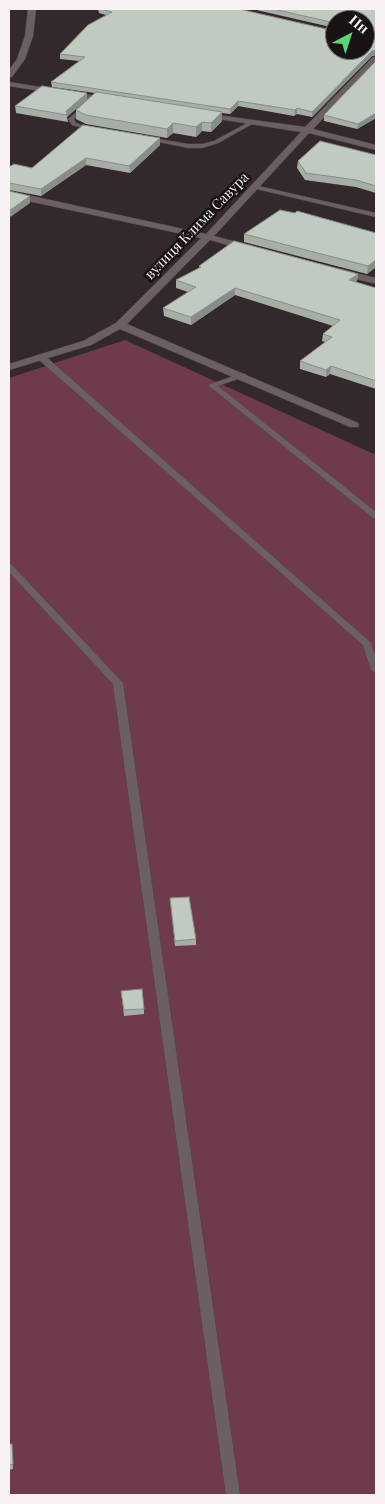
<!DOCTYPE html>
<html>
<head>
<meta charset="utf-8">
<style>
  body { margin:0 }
  #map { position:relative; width:385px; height:1504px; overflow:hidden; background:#33282b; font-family:"Playfair Display",serif }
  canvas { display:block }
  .frame { position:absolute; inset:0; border:10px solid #f9f2f4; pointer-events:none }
  .north { position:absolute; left:325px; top:10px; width:50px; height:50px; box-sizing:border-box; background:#171214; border:1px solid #716c6e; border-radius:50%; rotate:40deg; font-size:14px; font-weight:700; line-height:20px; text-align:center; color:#f9f2f4 }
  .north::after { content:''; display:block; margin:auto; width:18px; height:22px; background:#5ad56f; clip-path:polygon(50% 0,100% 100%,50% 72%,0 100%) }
</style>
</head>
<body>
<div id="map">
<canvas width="385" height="1504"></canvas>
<div class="frame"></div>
<div class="north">Пн</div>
</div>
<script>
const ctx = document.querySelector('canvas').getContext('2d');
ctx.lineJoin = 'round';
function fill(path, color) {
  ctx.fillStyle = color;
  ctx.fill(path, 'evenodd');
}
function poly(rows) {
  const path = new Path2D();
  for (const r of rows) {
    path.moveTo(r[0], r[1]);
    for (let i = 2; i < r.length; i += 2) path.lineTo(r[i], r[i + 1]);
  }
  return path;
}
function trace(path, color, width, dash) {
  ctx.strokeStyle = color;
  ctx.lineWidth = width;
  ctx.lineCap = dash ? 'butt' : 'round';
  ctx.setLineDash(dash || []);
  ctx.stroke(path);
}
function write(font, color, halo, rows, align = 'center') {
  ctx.font = font + ' "Playfair Display",serif';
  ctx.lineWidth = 5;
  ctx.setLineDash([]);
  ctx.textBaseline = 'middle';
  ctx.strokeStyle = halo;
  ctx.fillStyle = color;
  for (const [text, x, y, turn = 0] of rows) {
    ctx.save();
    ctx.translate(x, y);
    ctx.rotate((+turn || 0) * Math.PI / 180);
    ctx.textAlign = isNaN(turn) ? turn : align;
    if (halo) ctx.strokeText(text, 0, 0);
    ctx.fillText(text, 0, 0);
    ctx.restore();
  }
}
fill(poly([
  [125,340,376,455,376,1495,9,1495,9,378]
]), '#6e3a4c');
const service = poly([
  [86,104,88,105,88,107,74,119,76,123,95,129,95,131,72,125,68,119,86,104],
  [249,122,254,123,218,143,202,148,188,148,144,139,147,137,188,144,202,144,214,141,249,122],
  [254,185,376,213,376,217,252,188,252,186,254,185],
  [38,355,44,355,370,642,376,657,376,673,371,670,363,645,38,359,38,355],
  [239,374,245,374,246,376,218,386,376,512,376,518,373,518,208,385,239,374],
  [9,564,12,565,123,683,240,1495,226,1495,113,684,9,572,9,564]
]);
const minor = poly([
  [373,57,376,57,376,63,313,129,376,145,376,150,309,133,214,236,252,246,252,250,249,251,210,240,127,324,358,423,359,425,358,427,350,427,120,329,91,345,9,370,9,364,83,341,116,323,201,238,9,197,9,191,206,234,301,132,205,117,202,117,202,113,305,127,373,57],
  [9,82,109,98,113,100,109,102,9,86,9,82],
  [340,269,376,278,376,284,337,274,337,270,340,269]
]);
const tertiary = poly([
  [28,9,36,9,33,36,25,59,12,77,9,77,9,70,17,59,25,36,28,9]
]);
trace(service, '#50474a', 1);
trace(minor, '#50474a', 1);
trace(tertiary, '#50474a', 1);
fill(service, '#6b5f62');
fill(minor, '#6b5f62');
fill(tertiary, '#6b5f62');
fill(poly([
  [98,9,376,40,376,55,372,56,312,117,297,114,294,116,238,106,230,114,222,113,222,121,211,132,202,131,196,137,173,133,167,138,86,124,76,119,76,110,95,93,52,87,51,82,79,61,60,59,60,54,106,15,99,13],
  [252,9,376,9,376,39,365,36,365,20,335,20,335,28],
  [376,61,376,118,357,129,324,121,324,115],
  [87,93,67,117,68,122,16,113,15,106],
  [160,145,130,173,86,165,41,196,9,190,9,167,32,168],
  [376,155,376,193,356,187,305,180,297,168,298,161],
  [376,233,376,267,367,274,244,242,244,234],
  [199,266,358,274,357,281,356,282,376,288,376,389,330,374,326,377,300,369,300,361,325,342,322,341,323,334,333,326,235,295,191,325,164,316,163,308,188,292,176,288,176,280,199,268],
  [170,898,196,939,196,945,175,946],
  [121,991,144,1009,144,1014,124,1016],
  [9,1444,12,1449,13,1469,9,1470]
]), '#a6aea6');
fill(poly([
  [376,50,376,55,372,56,312,117,312,112,372,51],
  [87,93,87,100,67,117,66,111],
  [238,101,238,106,230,114,230,109],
  [297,108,297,114,294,116,295,110],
  [222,112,222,121,211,132,211,123],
  [376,113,376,118,357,129,358,124],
  [202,122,202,131,196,137,196,127],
  [173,123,173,133,167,138,167,129],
  [160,138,160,145,130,173,129,166],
  [86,158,86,165,41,196,41,189],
  [30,196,30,203,9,218,9,211],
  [376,260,376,267,367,274,368,266],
  [358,274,357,281,349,287,349,280],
  [235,288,235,295,191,325,191,317],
  [331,366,330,374,326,377,326,370]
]), '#878d87');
const building = poly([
  [100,9,239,9,335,31,335,50,365,50,365,38,376,40,376,50,372,51,312,112,297,108,295,110,238,101,230,109,51,82,85,57,60,54,88,25,112,12,100,9],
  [273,9,376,9,376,34,365,31,365,20,335,20,335,23,273,9],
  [376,61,376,113,358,124,324,115,376,61],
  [42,86,87,93,66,111,67,115,15,106,42,86],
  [96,92,222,112,211,123,202,122,196,127,173,123,167,129,86,115,76,110,96,92],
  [83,125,160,138,129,166,86,158,41,189,9,183,9,167,14,164,32,168,83,125],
  [320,141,376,155,376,186,356,180,306,173,298,161,320,141],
  [9,191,30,196,9,211,9,191],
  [280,210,295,213,297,211,376,233,376,260,368,266,244,234,280,210],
  [234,241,358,274,349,280,376,288,376,381,331,366,326,370,300,361,332,337,323,334,340,320,235,288,191,317,163,308,196,287,176,280,201,267,199,266,234,241],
  [189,897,196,939,175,941,170,898,189,897],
  [142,989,144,1009,124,1010,121,991,142,989],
  [9,1444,12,1444,13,1464,9,1465,9,1444]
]);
fill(building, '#c1cac1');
trace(building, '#878d87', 1);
write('14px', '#f9f2f4', '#171214', [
  ["вулиця Клима Савура",197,226,-46]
]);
</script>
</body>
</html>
